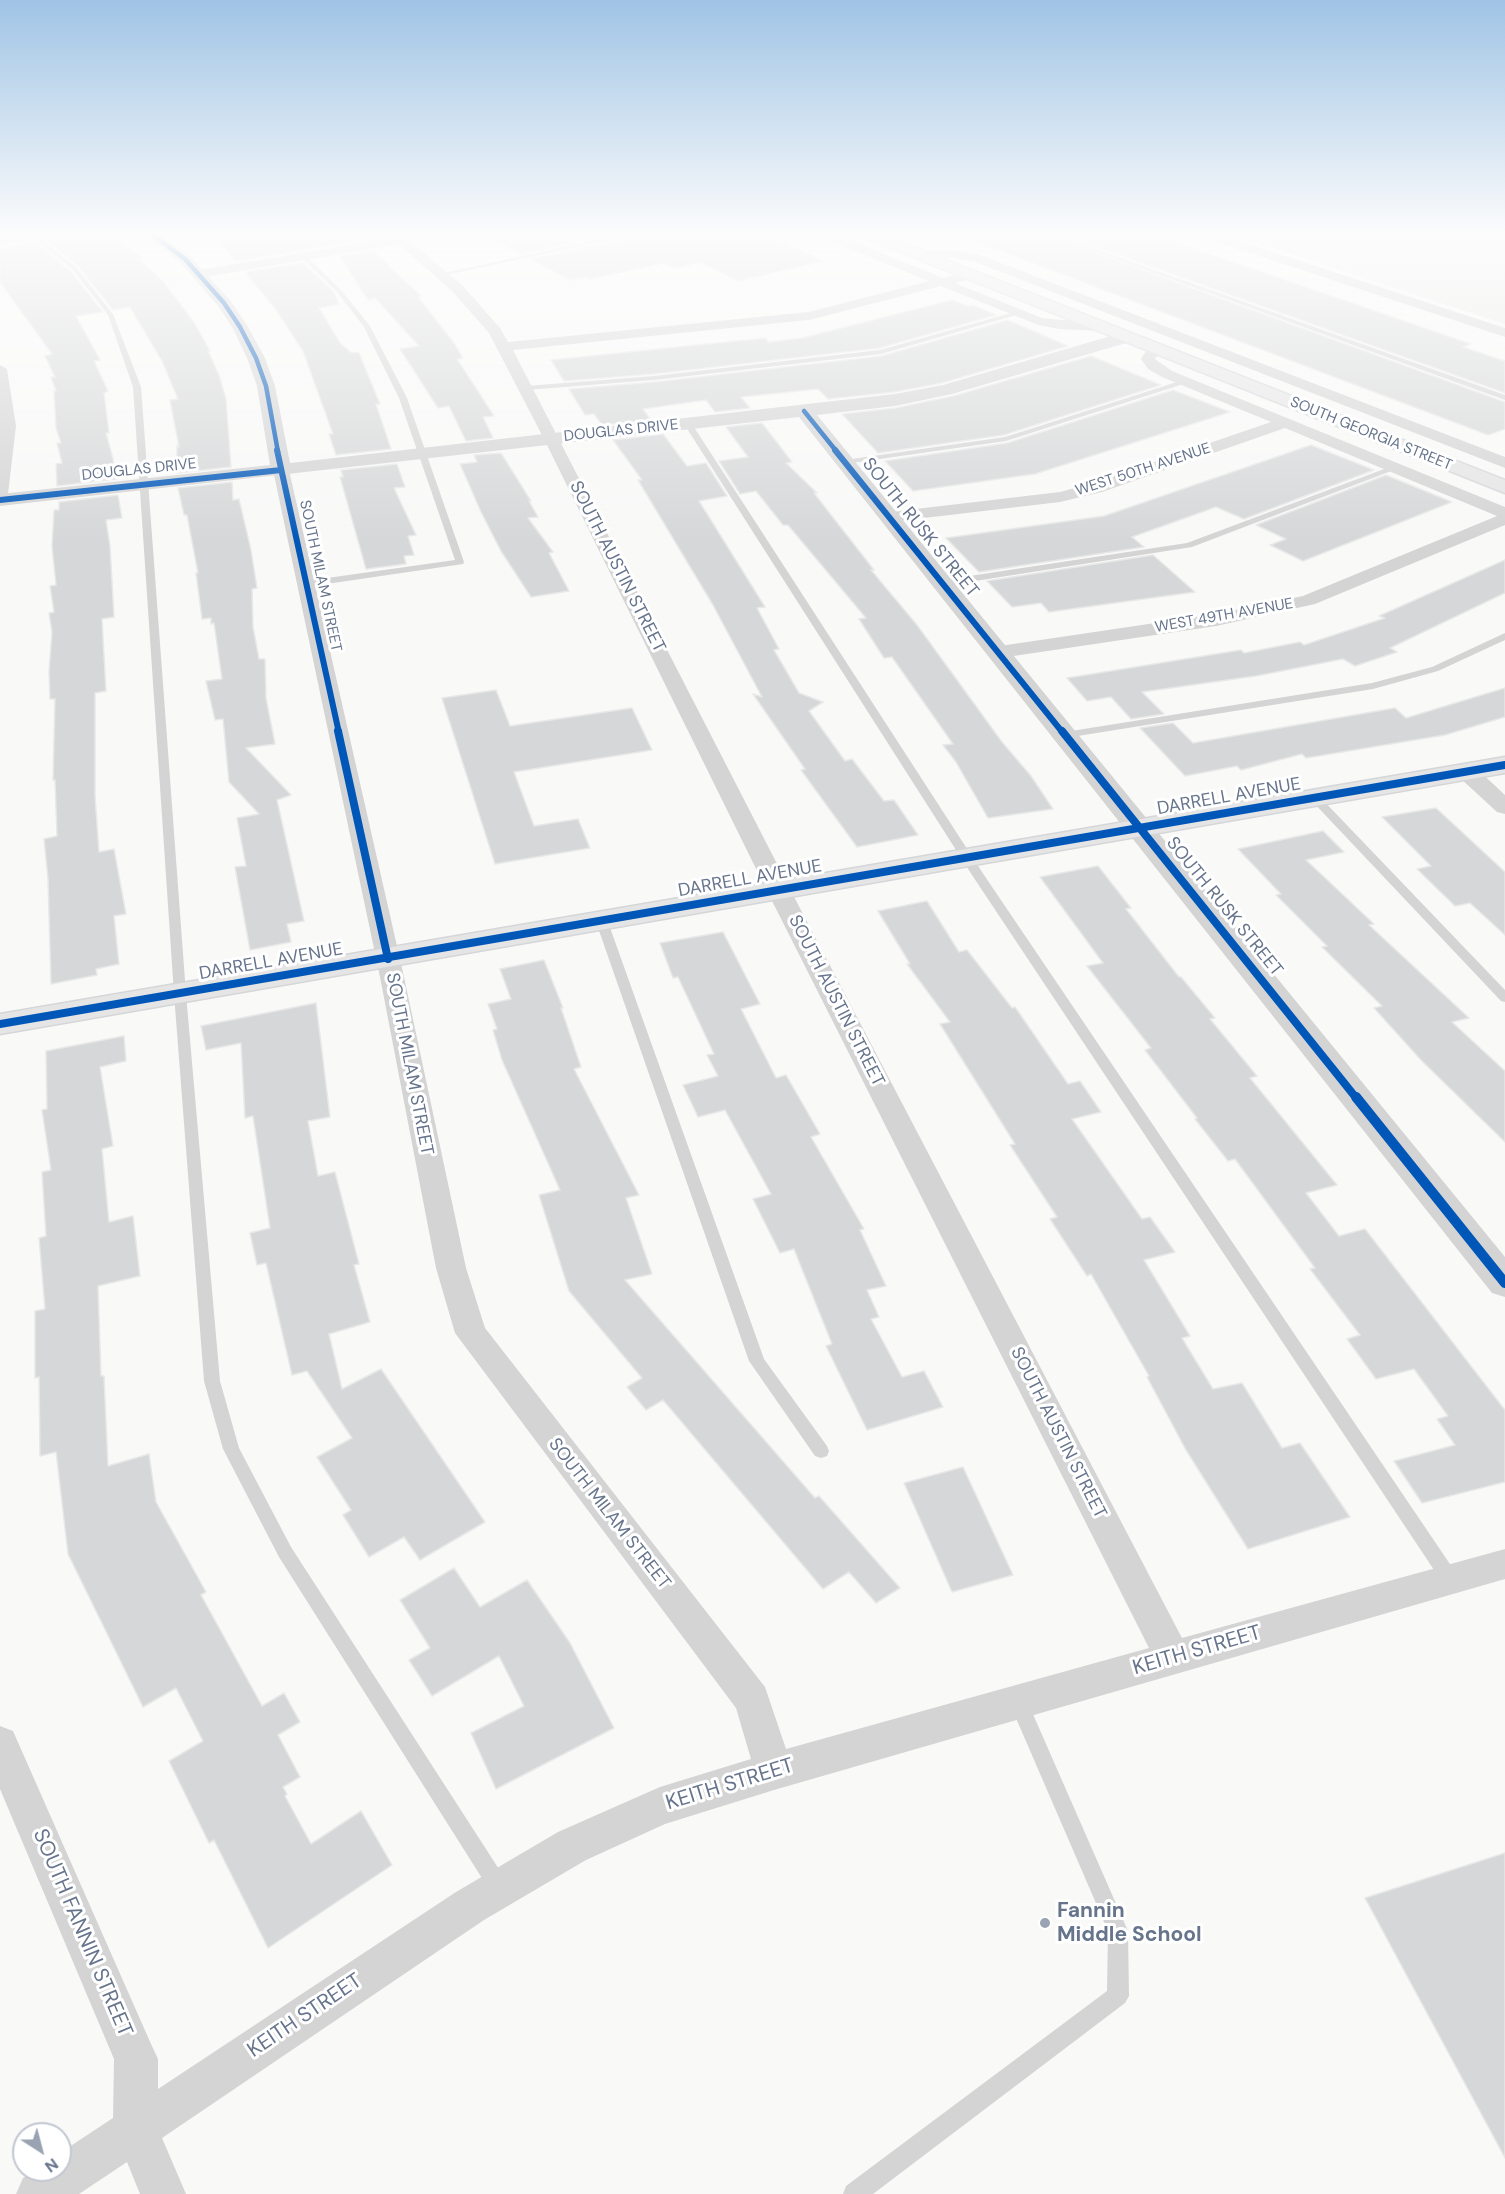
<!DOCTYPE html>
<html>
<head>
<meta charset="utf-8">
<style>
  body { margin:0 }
  #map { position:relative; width:1505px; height:2194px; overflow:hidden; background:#f9f9f8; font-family:"DM Sans",sans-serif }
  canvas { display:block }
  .north { position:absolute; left:12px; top:2122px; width:60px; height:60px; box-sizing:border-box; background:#fff; border:2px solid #c2c7d1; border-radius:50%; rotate:144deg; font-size:16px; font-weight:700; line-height:24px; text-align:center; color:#66748c }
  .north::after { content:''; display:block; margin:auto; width:21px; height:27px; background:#99a3b2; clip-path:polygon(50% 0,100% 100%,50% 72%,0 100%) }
</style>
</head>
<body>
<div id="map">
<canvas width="1505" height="2194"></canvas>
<div class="north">N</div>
</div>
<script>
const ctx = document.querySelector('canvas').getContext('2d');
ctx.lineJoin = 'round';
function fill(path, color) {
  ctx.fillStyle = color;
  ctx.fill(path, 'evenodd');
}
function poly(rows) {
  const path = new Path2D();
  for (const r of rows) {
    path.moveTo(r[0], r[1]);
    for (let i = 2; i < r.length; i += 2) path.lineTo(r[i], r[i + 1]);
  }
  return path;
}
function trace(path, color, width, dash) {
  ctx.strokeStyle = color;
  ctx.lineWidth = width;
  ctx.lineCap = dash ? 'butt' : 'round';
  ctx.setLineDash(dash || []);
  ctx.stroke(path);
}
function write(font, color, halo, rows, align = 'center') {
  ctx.font = font + ' "DM Sans",sans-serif';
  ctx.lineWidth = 6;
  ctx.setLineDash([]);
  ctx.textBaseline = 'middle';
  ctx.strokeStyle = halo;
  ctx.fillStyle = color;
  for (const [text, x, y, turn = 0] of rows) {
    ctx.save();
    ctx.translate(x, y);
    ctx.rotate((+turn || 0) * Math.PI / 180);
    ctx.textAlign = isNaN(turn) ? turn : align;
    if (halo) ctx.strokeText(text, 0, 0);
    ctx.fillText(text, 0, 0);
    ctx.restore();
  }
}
fill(poly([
  [1233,235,1505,235,1505,324]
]), '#e8ece6');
const building = poly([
  [77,235,109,235,143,258,138,259,161,279,194,322,210,351,208,351,219,375,226,399,231,467,177,473,177,445,179,447,170,400,178,399,162,361,130,307,113,310,78,266,46,240,77,235],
  [214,235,369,235,361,239,362,240,236,261,214,235],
  [486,235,554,235,571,243,522,254,486,235],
  [654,235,689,235,703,241,733,235,765,235,824,261,738,281,700,262,675,268,664,263,590,279,586,277,570,280,531,259,654,235],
  [965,235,1047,235,1505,402,1505,429,1488,435,1075,279,965,237,965,235],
  [1063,235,1154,235,1471,344,1463,347,1505,361,1505,393,1063,235],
  [35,242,70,271,103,312,76,316,100,360,94,361,108,391,104,393,109,433,106,433,113,458,116,479,57,486,56,464,62,463,57,443,61,443,56,428,54,391,56,391,51,377,55,377,45,356,52,354,0,282,0,249,35,242],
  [373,251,421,296,418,297,454,343,463,358,457,359,494,416,483,417,493,438,466,441,449,406,438,408,400,349,419,346,375,298,368,300,340,256,373,251],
  [303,263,334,292,339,304,319,308,340,343,350,352,359,353,380,404,376,404,391,449,336,455,329,434,333,434,303,351,275,308,245,272,303,263],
  [952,300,968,306,973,305,996,315,880,348,654,374,564,381,551,360,765,338,769,342,802,338,952,300],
  [1008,320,1068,346,942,383,895,392,828,399,818,389,741,397,750,408,715,412,706,400,643,409,651,420,602,425,594,414,585,415,569,389,654,382,881,356,1008,320],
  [1091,356,1161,385,1004,435,878,453,842,414,895,408,953,396,1091,356],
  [1173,390,1230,412,1035,474,913,491,885,461,1007,443,1173,390],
  [762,423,792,462,786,463,817,493,814,493,874,570,871,570,917,625,1002,742,1031,776,1053,809,988,818,956,762,943,745,953,744,892,657,884,658,859,619,866,618,788,525,783,525,756,491,740,494,719,461,748,457,726,427,762,423],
  [663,434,687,466,706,463,727,496,699,501,765,607,757,608,779,649,774,650,799,693,823,702,809,711,845,761,852,759,884,801,894,800,918,835,857,847,801,770,805,769,753,694,762,697,713,605,638,480,642,480,613,440,663,434],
  [1311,445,1374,470,1244,519,1216,507,1132,537,1144,547,979,572,946,538,1104,516,1311,445],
  [501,453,531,501,529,501,538,517,528,518,553,552,549,553,569,591,531,597,501,551,481,512,460,464,477,462,474,455,501,453],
  [397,464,405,487,394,488,416,535,408,536,414,555,404,556,406,564,366,569,340,477,343,477,341,470,397,464],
  [1386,475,1452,502,1303,561,1270,545,1286,539,1256,525,1386,475],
  [232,482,233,500,239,499,251,550,257,588,252,589,253,627,259,659,265,659,266,698,275,744,246,748,291,795,277,800,304,921,287,924,291,942,250,950,235,867,246,866,237,818,259,814,229,782,223,719,215,720,206,681,222,679,214,623,211,624,211,618,202,619,196,573,198,573,187,515,184,515,178,488,232,482],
  [118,495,122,518,106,520,110,546,114,617,102,619,106,691,95,693,95,796,99,852,114,849,126,914,114,916,119,964,96,969,97,975,51,984,48,879,44,839,57,836,55,780,53,780,55,699,50,699,49,671,52,632,49,613,54,612,50,586,56,585,52,546,54,510,59,510,59,502,118,495],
  [1153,555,1195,592,1049,612,1041,603,1012,607,987,581,1153,555],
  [1505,560,1505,593,1390,648,1397,652,1355,666,1343,659,1256,676,1142,692,1164,714,1131,719,1111,697,1087,701,1067,678,1241,650,1244,653,1300,642,1304,645,1385,618,1379,616,1505,560],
  [1505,688,1505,717,1445,735,1306,758,1302,754,1241,770,1237,766,1185,776,1140,728,1173,723,1193,743,1395,708,1406,718,1505,688],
  [496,690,510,726,632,708,652,750,514,772,534,826,578,819,590,848,495,864,442,698,496,690],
  [1436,808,1505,872,1505,935,1470,903,1455,906,1417,869,1431,866,1382,817,1436,808],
  [1323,831,1344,852,1306,860,1374,924,1369,925,1469,1018,1452,1022,1505,1071,1505,1142,1421,1060,1374,1008,1382,1006,1322,947,1327,946,1276,895,1281,894,1238,849,1323,831],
  [1098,866,1131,908,1126,909,1179,977,1181,977,1215,1018,1210,1019,1257,1076,1250,1078,1337,1185,1306,1193,1339,1236,1365,1229,1505,1410,1505,1482,1422,1503,1394,1461,1455,1445,1437,1419,1448,1416,1414,1369,1376,1379,1347,1339,1360,1335,1310,1269,1315,1268,1235,1159,1228,1161,1195,1119,1197,1118,1145,1050,1151,1048,1087,966,1103,963,1040,877,1098,866],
  [927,901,959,952,967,950,1012,1008,1015,1007,1068,1084,1080,1081,1101,1112,1072,1119,1142,1219,1150,1217,1175,1252,1144,1260,1190,1336,1182,1338,1213,1389,1242,1383,1282,1448,1300,1443,1350,1517,1248,1549,1186,1450,1147,1377,1149,1376,1091,1274,1087,1276,1050,1219,1057,1217,1010,1145,1015,1144,940,1024,950,1022,907,964,910,964,878,911,927,901],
  [723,932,760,1004,741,1009,776,1078,786,1075,820,1134,811,1137,864,1229,860,1230,886,1286,867,1290,879,1317,871,1319,902,1377,924,1371,943,1407,867,1430,826,1346,832,1344,794,1249,780,1253,753,1199,771,1194,725,1110,698,1117,683,1085,718,1076,707,1055,714,1054,678,977,673,978,660,943,723,932],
  [544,960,563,1008,561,1008,581,1067,574,1069,639,1195,626,1198,652,1274,625,1280,815,1498,819,1496,900,1588,876,1603,849,1572,823,1589,663,1400,646,1410,627,1387,642,1378,569,1291,539,1195,560,1190,502,1060,493,1030,497,1029,488,1004,511,999,500,969,544,960],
  [316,1003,330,1117,308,1121,318,1176,335,1172,359,1264,354,1265,370,1322,329,1334,342,1389,381,1369,485,1522,420,1560,404,1537,369,1557,343,1515,351,1510,317,1457,352,1438,307,1371,292,1375,266,1263,257,1265,250,1233,270,1228,253,1116,245,1118,241,1043,206,1050,201,1026,316,1003],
  [124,1036,126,1061,100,1067,113,1146,102,1149,109,1222,133,1216,140,1276,98,1286,101,1376,104,1376,108,1466,149,1454,156,1502,206,1592,201,1595,262,1706,284,1693,300,1722,278,1735,300,1777,283,1787,287,1794,285,1796,311,1844,361,1811,392,1865,268,1948,214,1840,209,1843,169,1761,203,1741,176,1688,143,1707,68,1554,56,1452,40,1456,39,1377,35,1378,35,1311,45,1309,39,1238,46,1236,42,1172,51,1170,42,1110,47,1109,46,1051,124,1036],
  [963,1467,1013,1575,952,1592,904,1483,963,1467],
  [454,1568,480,1607,527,1580,570,1643,614,1728,496,1789,471,1733,524,1706,499,1656,432,1696,409,1660,430,1648,400,1600,454,1568],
  [1505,1853,1505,2158,1365,1898,1505,1853]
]);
fill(building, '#d6d7d8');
trace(building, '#e8e8e8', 1.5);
const secondary = poly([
  [863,235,883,235,1505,480,1505,493,865,238,863,235],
  [1505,757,1505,773,0,1034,0,1014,1505,757]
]);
trace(secondary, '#d4d6d8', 3);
fill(poly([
  [29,235,36,235,76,267,113,314,141,387,186,994,220,1381,239,1448,291,1547,506,1880,509,1887,506,1894,499,1897,492,1894,279,1557,223,1449,204,1381,174,994,133,387,108,315,72,269,29,235],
  [620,235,631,235,442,276,439,274,620,235],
  [1049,235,1057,235,1505,395,1505,400,1049,235],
  [302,256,306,256,341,290,370,326,407,398,464,562,463,564,306,587,301,584,306,581,455,560,399,398,364,327,337,292,302,258,302,256],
  [1018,311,1020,314,881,354,654,380,526,390,522,388,526,386,654,376,880,350,1018,311],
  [1183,380,1190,382,1006,441,845,464,841,462,845,460,1005,437,1183,380],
  [685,422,692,424,984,875,1456,1573,1459,1579,1456,1585,1450,1587,1444,1585,972,875,684,424,685,422],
  [1392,466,1399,468,1192,547,943,586,938,583,943,580,1187,543,1392,466],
  [1505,633,1505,640,1438,671,1373,689,1065,738,1060,735,1065,732,1372,683,1432,667,1505,633],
  [1315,795,1319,796,1505,990,1505,1002,1501,1001,1311,800,1310,798,1315,795],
  [602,918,608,922,764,1359,827,1446,829,1451,827,1456,821,1458,815,1456,749,1361,596,922,602,918],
  [1018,1693,1025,1696,1128,1931,1129,1996,1125,2003,873,2194,843,2194,846,2186,1107,1991,1108,1931,1009,1702,1011,1696,1018,1693]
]), '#d4d4d5');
fill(poly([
  [9,235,35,235,29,239,0,244,0,236,9,235],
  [408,235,434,235,432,238,411,242,462,285,500,328,508,342,809,312,929,281,823,238,821,235,837,235,943,278,970,271,975,272,976,275,975,278,955,283,1042,318,1107,324,1109,327,1102,331,1059,329,1038,325,941,286,809,320,513,350,791,891,1182,1638,1505,1549,1505,1579,774,1790,665,1824,586,1860,484,1920,162,2138,186,2194,140,2194,127,2162,79,2194,16,2194,23,2178,35,2170,60,2170,60,2153,113,2118,114,2059,0,1789,0,1726,13,1731,151,2044,158,2059,158,2089,456,1892,558,1832,660,1787,751,1759,736,1708,455,1333,436,1268,380,977,273,470,275,467,287,467,289,470,404,977,466,1268,485,1328,765,1687,786,1749,1149,1648,767,891,544,439,489,333,452,291,399,244,199,278,193,274,199,270,408,235],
  [1203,235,1221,235,1505,328,1505,337,1205,238,1203,235],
  [953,250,980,255,1505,457,1505,468,973,261,953,258,921,259,915,255,921,251,953,250],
  [1155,344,1162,348,1155,359,1172,371,1505,507,1505,525,1315,604,1216,626,1000,658,993,656,990,652,993,648,1000,646,1216,614,1303,596,1497,516,1285,428,1102,492,1060,502,890,522,884,521,881,517,884,513,890,512,1060,492,1090,484,1271,422,1162,377,1148,369,1141,359,1150,345,1155,344],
  [0,365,7,369,16,426,8,494,0,499,0,365],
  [1467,766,1475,767,1505,795,1505,814,1497,812,1459,777,1456,772,1459,767,1467,766]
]), '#d4d4d5');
fill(poly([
  [146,235,162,235,190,256,230,300,248,327,265,358,275,386,290,463,895,394,943,385,1121,333,1133,333,1136,337,1133,341,952,394,895,406,817,415,1505,1257,1505,1297,1492,1293,799,417,0,506,0,494,270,465,257,386,247,358,232,327,218,306,180,262,146,235],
  [894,235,922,235,920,238,885,246,877,241,880,238,894,235]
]), '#d4d4d5');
fill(secondary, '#e5e5e5');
trace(poly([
  [153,235,185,259,224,303,240,327,256,358,266,386,278,452],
  [804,411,837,452]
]), '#0057b8', 4.5);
trace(poly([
  [277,450,339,733],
  [835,450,1063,733],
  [0,500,281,470]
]), '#0057b8', 6);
trace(poly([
  [338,731,388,959],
  [1062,731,1357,1099],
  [0,1024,1505,765]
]), '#0057b8', 8);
trace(poly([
  [1356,1097,1505,1283]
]), '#0057b8', 10);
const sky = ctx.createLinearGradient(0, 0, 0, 542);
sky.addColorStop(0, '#a0c4e5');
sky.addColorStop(0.43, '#fcfcfc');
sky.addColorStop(1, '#fcfcfc00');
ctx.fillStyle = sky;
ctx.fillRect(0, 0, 1505, 542);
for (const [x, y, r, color] of [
  [1045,1923,6,"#99a3b2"]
]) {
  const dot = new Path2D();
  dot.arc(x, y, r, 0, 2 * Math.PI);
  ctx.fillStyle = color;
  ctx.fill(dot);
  trace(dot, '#fff', 2);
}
write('15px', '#66748c', '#fff', [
  ["DOUGLAS DRIVE",621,431,-6],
  ["SOUTH GEORGIA STREET",1371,434,22],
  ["DOUGLAS DRIVE",139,470,-6],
  ["WEST 50TH AVENUE",1143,470,-18],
  ["SOUTH MILAM STREET",320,576,78],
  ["WEST 49TH AVENUE",1224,616,-10]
]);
write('18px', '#66748c', '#fff', [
  ["SOUTH RUSK STREET",920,528,51],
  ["SOUTH AUSTIN STREET",617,567,63],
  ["DARRELL AVENUE",1229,797,-10],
  ["DARRELL AVENUE",750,879,-10],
  ["SOUTH RUSK STREET",1224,907,51],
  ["DARRELL AVENUE",271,962,-10],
  ["SOUTH AUSTIN STREET",836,1001,63],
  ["SOUTH MILAM STREET",409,1064,79],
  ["SOUTH AUSTIN STREET",1058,1433,63],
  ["SOUTH MILAM STREET",609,1514,52]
]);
write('21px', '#66748c', '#fff', [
  ["KEITH STREET",1197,1651,-16],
  ["KEITH STREET",730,1785,-17],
  ["SOUTH FANNIN STREET",82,1933,67],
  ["KEITH STREET",305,2016,-34]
]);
write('bold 21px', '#66748c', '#fff', [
  ["Fannin",1057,1911],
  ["Middle School",1057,1935]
], 'left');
</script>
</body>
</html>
